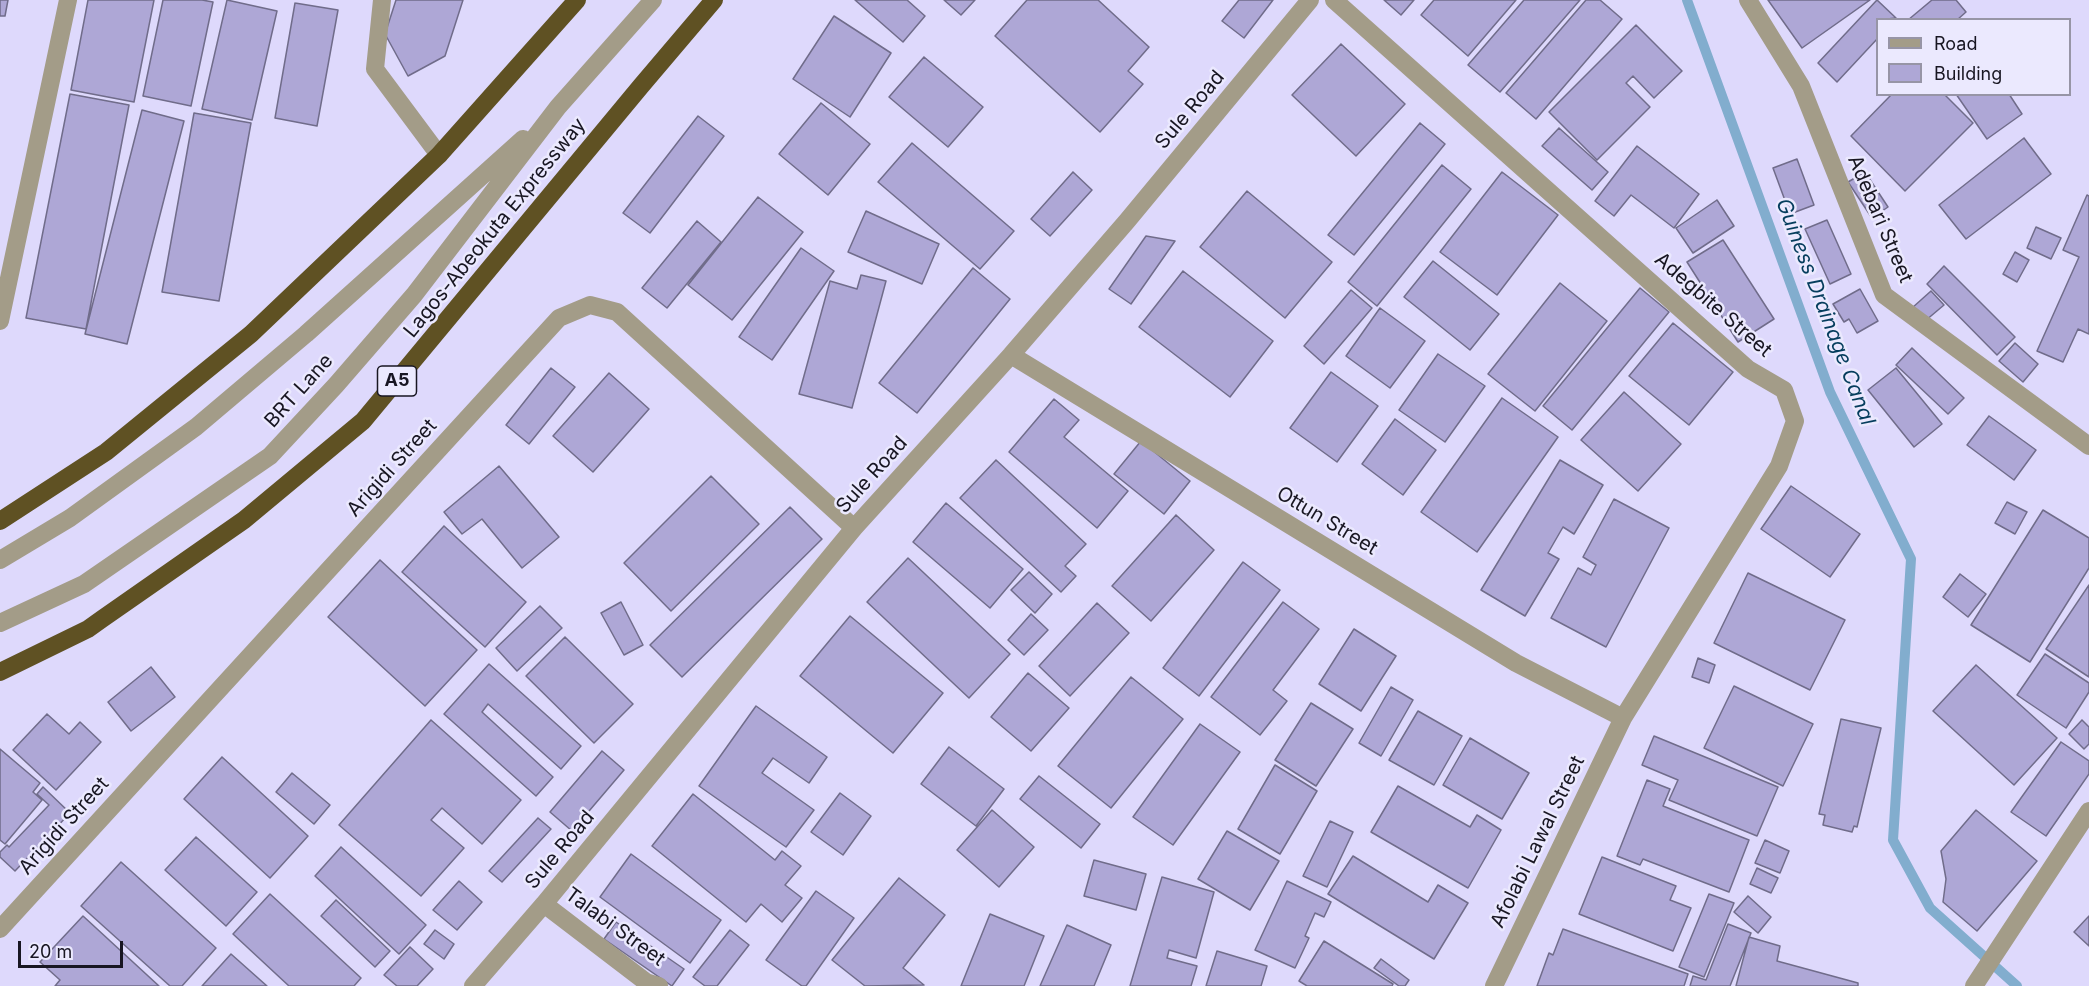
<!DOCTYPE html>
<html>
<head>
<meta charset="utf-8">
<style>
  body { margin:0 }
  #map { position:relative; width:2089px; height:986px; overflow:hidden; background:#ded9fc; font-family:Inter,sans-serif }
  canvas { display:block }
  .legend { position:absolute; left:1876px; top:18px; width:195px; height:78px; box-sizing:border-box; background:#ebe9fe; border:2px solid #9795a6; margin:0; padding:8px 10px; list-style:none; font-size:18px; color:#181622 }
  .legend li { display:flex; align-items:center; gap:12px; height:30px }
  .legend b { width:30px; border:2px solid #9795a6 }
  .scale { position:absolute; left:18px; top:941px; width:105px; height:27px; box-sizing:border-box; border:3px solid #181622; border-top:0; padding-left:8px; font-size:18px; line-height:21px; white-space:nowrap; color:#181622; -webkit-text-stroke:4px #ebe9fe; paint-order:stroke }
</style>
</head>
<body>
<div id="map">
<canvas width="2089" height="986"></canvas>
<ul class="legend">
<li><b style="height:8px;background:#a39c88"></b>Road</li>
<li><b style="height:16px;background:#aea7d6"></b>Building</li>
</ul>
<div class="scale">20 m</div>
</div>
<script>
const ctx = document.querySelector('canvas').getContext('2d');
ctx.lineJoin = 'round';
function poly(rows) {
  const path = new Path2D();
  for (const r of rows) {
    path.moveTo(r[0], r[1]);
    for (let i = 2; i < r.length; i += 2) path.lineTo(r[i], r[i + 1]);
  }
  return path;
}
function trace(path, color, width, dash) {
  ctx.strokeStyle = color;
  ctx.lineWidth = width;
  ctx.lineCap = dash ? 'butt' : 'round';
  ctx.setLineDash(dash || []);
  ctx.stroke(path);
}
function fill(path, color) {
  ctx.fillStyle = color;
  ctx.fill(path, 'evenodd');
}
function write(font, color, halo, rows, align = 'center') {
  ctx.font = font + ' Inter,sans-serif';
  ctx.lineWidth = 5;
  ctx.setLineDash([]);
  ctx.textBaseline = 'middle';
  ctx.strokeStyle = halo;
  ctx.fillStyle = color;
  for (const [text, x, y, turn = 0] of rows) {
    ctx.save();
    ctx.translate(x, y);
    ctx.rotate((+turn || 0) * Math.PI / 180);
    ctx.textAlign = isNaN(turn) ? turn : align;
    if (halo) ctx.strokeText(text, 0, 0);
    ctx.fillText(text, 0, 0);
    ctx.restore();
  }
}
trace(poly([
  [1687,0,1830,392,1911,559,1893,840,1930,908,2017,986]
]), '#82adce', 10);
const building = poly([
  [0,0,8,0,5,16,0,16,0,0],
  [88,0,154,0,134,102,71,90,88,0],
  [163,0,202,0,213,2,191,106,143,96,163,0],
  [227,0,277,11,252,120,202,109,227,0],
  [396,0,463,0,445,56,408,76,385,34,396,0],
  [855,0,907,0,925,16,903,42,855,0],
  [944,0,975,0,961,15,944,0],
  [1027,0,1098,0,1149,47,1128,71,1143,84,1100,132,995,36,1027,0],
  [1239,0,1273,0,1244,38,1222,21,1239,0],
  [1384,0,1414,0,1401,15,1384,0],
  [1434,0,1516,0,1468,56,1421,15,1434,0],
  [1524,0,1580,0,1500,92,1468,65,1524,0],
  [1586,0,1600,0,1622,19,1536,119,1506,93,1586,0],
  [1768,0,1870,0,1802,48,1768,0],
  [1877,0,1896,18,1878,20,1878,38,1837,82,1818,63,1877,0],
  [1932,0,1956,0,1966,12,1957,20,1908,20,1932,0],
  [295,3,338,10,317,126,275,118,295,3],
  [834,16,891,53,850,117,793,79,834,16],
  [1636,25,1682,71,1654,98,1633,76,1626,83,1650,107,1597,160,1549,112,1636,25],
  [1341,44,1405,104,1356,156,1292,95,1341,44],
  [924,57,983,107,948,147,889,97,924,57],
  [70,94,129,105,86,329,26,318,70,94],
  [1892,94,1944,94,1973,123,1905,191,1851,136,1892,94],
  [1956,94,2009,94,2022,114,1987,139,1956,94],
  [821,103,870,144,828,195,779,154,821,103],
  [142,110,184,121,127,344,85,334,142,110],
  [194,113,251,123,219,301,162,292,194,113],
  [698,116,724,136,650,233,623,213,698,116],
  [1420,123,1445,144,1354,255,1328,235,1420,123],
  [1559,128,1608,172,1592,190,1542,146,1559,128],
  [2024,138,2051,174,1966,239,1939,205,2024,138],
  [912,143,1014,231,980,269,878,182,912,143],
  [1637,146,1699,194,1674,228,1631,195,1614,216,1595,201,1637,146],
  [1797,159,1814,205,1790,214,1773,168,1797,159],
  [1442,165,1471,189,1377,306,1348,282,1442,165],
  [1073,172,1092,190,1050,236,1031,219,1073,172],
  [1502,172,1558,215,1497,295,1440,252,1502,172],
  [1865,172,1888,207,1872,218,1848,182,1865,172],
  [1247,191,1332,262,1285,318,1200,247,1247,191],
  [2087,195,2089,196,2089,334,2078,329,2063,362,2037,351,2079,257,2063,250,2087,195],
  [758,197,803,232,732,320,688,285,758,197],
  [1717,200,1734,226,1693,253,1676,228,1717,200],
  [866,211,939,244,922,284,848,252,866,211],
  [1827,220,1851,274,1830,284,1805,229,1827,220],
  [697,221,721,242,667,308,642,288,697,221],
  [2036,227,2061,238,2051,259,2027,248,2036,227],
  [1146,236,1175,241,1131,304,1109,289,1146,236],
  [1723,240,1774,319,1738,342,1687,262,1723,240],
  [801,248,834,271,772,360,739,337,801,248],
  [2015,252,2029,260,2017,282,2003,274,2015,252],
  [1433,261,1499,314,1470,350,1404,297,1433,261],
  [1944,266,2015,337,1997,355,1927,284,1944,266],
  [973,268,1010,299,917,413,879,383,973,268],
  [1183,271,1273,341,1230,397,1139,327,1183,271],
  [861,275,886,281,852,408,799,394,830,281,857,289,861,275],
  [1560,283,1607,321,1535,411,1488,374,1560,283],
  [1640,288,1669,312,1572,430,1543,406,1640,288],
  [1860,289,1878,321,1857,333,1849,319,1844,322,1833,304,1860,289],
  [1351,290,1372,308,1324,364,1304,346,1351,290],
  [1931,291,1944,305,1925,321,1912,308,1931,291],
  [1380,308,1425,341,1390,388,1346,356,1380,308],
  [1673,323,1733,372,1689,425,1629,376,1673,323],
  [2015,343,2038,364,2023,382,1999,361,2015,343],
  [1912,348,1964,398,1948,414,1896,365,1912,348],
  [1438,354,1485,386,1445,442,1399,410,1438,354],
  [551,368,575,387,529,444,506,425,551,368],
  [1896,368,1942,424,1914,447,1868,390,1896,368],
  [1331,372,1378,406,1337,462,1290,428,1331,372],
  [609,373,649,409,593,472,553,436,609,373],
  [1624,392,1681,444,1638,491,1581,440,1624,392],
  [1502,398,1558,437,1477,552,1421,512,1502,398],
  [1054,399,1079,420,1064,437,1128,491,1097,528,1009,452,1054,399],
  [1989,416,2036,450,2014,480,1967,445,1989,416],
  [1395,419,1436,450,1403,495,1362,464,1395,419],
  [1141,441,1190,481,1164,514,1114,474,1141,441],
  [996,460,1086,544,1065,566,1076,576,1061,592,960,498,996,460],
  [1560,460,1603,485,1574,534,1563,527,1548,553,1559,559,1525,616,1481,590,1560,460],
  [499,466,559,537,522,568,482,519,462,534,444,512,499,466],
  [711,476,759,524,671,611,624,563,711,476],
  [1791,486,1860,534,1830,577,1761,529,1791,486],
  [1614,499,1669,528,1606,647,1551,618,1578,568,1591,575,1596,565,1583,557,1614,499],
  [2007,502,2027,512,2015,534,1995,523,2007,502],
  [946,503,1023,569,990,608,913,542,946,503],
  [790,507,822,539,682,677,650,645,790,507],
  [2043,510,2089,538,2089,568,2030,662,1971,625,2043,510],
  [1176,515,1214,550,1151,621,1112,586,1176,515],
  [444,526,526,602,485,647,402,572,444,526],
  [908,558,1010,654,969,698,867,602,908,558],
  [380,560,477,650,425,706,328,617,380,560],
  [1243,562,1280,590,1199,696,1163,668,1243,562],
  [1029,572,1052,594,1035,613,1011,590,1029,572],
  [1748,573,1845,620,1810,690,1714,643,1748,573],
  [1960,574,1986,594,1968,617,1943,597,1960,574],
  [2089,585,2089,677,2046,649,2089,585],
  [621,602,643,645,624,655,601,613,621,602],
  [1283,602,1319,629,1273,690,1287,701,1260,735,1211,697,1283,602],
  [1097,603,1129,633,1070,696,1039,666,1097,603],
  [540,606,562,628,517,671,496,648,540,606],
  [1031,614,1048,630,1024,655,1008,640,1031,614],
  [850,616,943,693,893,753,800,676,850,616],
  [1354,629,1396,656,1361,711,1319,684,1354,629],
  [565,637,633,704,594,743,526,676,565,637],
  [2045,654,2089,683,2089,692,2066,728,2017,695,2045,654],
  [1698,658,1715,665,1709,683,1692,677,1698,658],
  [489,664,581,746,561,769,488,704,482,712,553,777,536,796,444,714,489,664],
  [1976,665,2057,738,2014,785,1933,711,1976,665],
  [151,667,175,697,131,731,108,702,151,667],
  [1028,673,1069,708,1031,751,991,717,1028,673],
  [1131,677,1183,719,1111,808,1058,766,1131,677],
  [1734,686,1813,724,1783,786,1704,748,1734,686],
  [1391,687,1413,700,1381,756,1359,743,1391,687],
  [1311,703,1353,729,1316,786,1275,760,1311,703],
  [756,706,827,757,809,783,773,758,762,773,814,810,786,847,699,786,756,706],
  [1418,711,1462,736,1434,785,1389,760,1418,711],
  [47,714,69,734,80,722,101,742,56,790,13,750,47,714],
  [1841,719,1881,728,1857,827,1854,826,1852,832,1823,825,1825,815,1819,814,1841,719],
  [431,720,521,800,482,844,442,808,431,820,464,848,421,896,339,825,431,720],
  [2082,720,2089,727,2089,744,2084,749,2069,734,2082,720],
  [1200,724,1240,752,1173,845,1133,817,1200,724],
  [1654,736,1778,787,1757,836,1669,800,1678,780,1642,765,1654,736],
  [1470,738,1529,773,1502,819,1443,785,1470,738],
  [2061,742,2089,761,2089,774,2046,836,2011,812,2061,742],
  [949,747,1004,789,976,826,921,784,949,747],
  [0,749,40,783,33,792,42,800,5,844,0,840,0,749],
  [602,751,624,770,572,831,550,812,602,751],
  [222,757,308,836,270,878,184,799,222,757],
  [1275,765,1317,791,1280,854,1238,829,1275,765],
  [292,773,330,805,314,824,276,792,292,773],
  [1039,776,1100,824,1081,848,1020,799,1039,776],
  [1647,780,1670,789,1663,806,1749,840,1729,892,1643,859,1640,865,1617,856,1647,780],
  [1398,786,1470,827,1477,815,1501,830,1468,888,1371,832,1398,786],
  [43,787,70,813,15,871,0,857,0,852,7,845,9,847,49,805,37,794,43,787],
  [840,793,871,816,843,855,811,832,840,793],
  [693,794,775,860,782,851,801,866,785,885,802,898,782,922,761,904,746,922,652,846,693,794],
  [992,810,1034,847,999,887,957,850,992,810],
  [1976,810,2037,861,1977,931,1943,902,1946,879,1941,851,1976,810],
  [538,818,551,829,502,882,489,871,538,818],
  [1330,821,1353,832,1327,887,1303,876,1330,821],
  [1227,831,1279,861,1250,910,1198,879,1227,831],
  [196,837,257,892,226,926,165,870,196,837],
  [1765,840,1789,851,1780,873,1755,863,1765,840],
  [341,847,426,925,399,954,315,876,341,847],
  [631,854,721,920,690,963,600,897,631,854],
  [1353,856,1428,902,1438,885,1468,903,1434,959,1328,894,1353,856],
  [1602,857,1676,886,1670,900,1691,908,1673,951,1579,914,1602,857],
  [1094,860,1146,874,1136,910,1084,896,1094,860],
  [121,862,216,948,182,986,170,986,81,906,121,862],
  [1757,868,1778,878,1771,893,1750,884,1757,868],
  [1162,877,1214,892,1196,958,1169,950,1167,958,1197,966,1191,986,1130,986,1162,877],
  [899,878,945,915,903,968,924,985,865,986,832,960,899,878],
  [459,881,482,902,457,930,433,910,459,881],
  [1287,881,1331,902,1324,917,1315,913,1305,936,1309,938,1295,968,1255,950,1287,881],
  [816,891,854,918,806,986,802,986,766,960,816,891],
  [270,894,361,978,354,986,289,986,233,934,270,894],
  [1709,894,1734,903,1704,977,1679,967,1709,894],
  [1748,896,1771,917,1758,933,1734,912,1748,896],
  [336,900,390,951,375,967,321,916,336,900],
  [990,914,1044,936,1024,986,961,986,990,914],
  [83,916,159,986,55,986,60,980,40,962,83,916],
  [2089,916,2089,946,2074,932,2089,916],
  [616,922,684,969,672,986,604,939,616,922],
  [1728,924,1751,933,1730,986,1690,986,1693,976,1706,980,1728,924],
  [1067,925,1111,945,1094,986,1040,986,1067,925],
  [1563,929,1688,974,1684,986,1537,986,1549,953,1553,955,1563,929],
  [435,930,454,944,444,959,424,944,435,930],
  [730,930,749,945,717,986,705,986,693,977,730,930],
  [1749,937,1780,946,1777,961,1858,983,1858,986,1736,986,1749,937],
  [1324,941,1393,984,1392,986,1307,986,1299,981,1324,941],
  [410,947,433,969,417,986,397,986,384,975,410,947],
  [1217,951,1267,966,1261,986,1206,986,1217,951],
  [231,954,267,986,202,986,231,954],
  [1381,959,1409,980,1405,986,1399,986,1374,968,1381,959]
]);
fill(building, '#aea7d6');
trace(building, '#706c8a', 1.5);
trace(poly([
  [382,0,375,69,439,155],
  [1334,0,1748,369,1784,390,1795,421,1779,466,1623,718,1494,986],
  [1748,0,1801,86,1884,295,2089,446],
  [0,321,68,0],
  [1011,355,1516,663,1623,718],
  [0,560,70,518,196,427,306,334,523,139],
  [0,623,84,584,270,456,336,385,414,295,558,107,653,0],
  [544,904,646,982,659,986],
  [0,929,559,318,590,305,617,312,854,528],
  [473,986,544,904,854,528,1011,355,1127,221,1310,0],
  [1974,986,2089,811]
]), '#a39c88', 18);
trace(poly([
  [0,521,106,452,251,334,439,155,577,0],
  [0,672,88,629,102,619,244,520,363,421,641,86,714,0]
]), '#5f5123', 18);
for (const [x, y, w] of [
  [397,381,39]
]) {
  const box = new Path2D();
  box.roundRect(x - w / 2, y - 15, w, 30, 4.5);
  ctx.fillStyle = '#ebe9fe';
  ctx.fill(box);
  trace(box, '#181622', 1.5);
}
write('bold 18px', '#181622', null, [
  ["A5",397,381]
]);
write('20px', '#181622', '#ebe9fe', [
  ["Sule Road",1190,110,-50],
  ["Adebari Street",1880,219,67],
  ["Lagos-Abeokuta Expressway",495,228,-51],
  ["Adegbite Street",1713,305,41],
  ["BRT Lane",299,391,-48],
  ["Arigidi Street",392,468,-48],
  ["Sule Road",872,475,-48],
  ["Ottun Street",1327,521,31],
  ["Arigidi Street",64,826,-48],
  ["Afolabi Lawal Street",1538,842,-64],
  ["Sule Road",560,850,-50],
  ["Talabi Street",615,927,36]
]);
write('italic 21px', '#053d5d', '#ebe9fe', [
  ["Guiness Drainage Canal",1825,312,69]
]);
</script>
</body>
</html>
